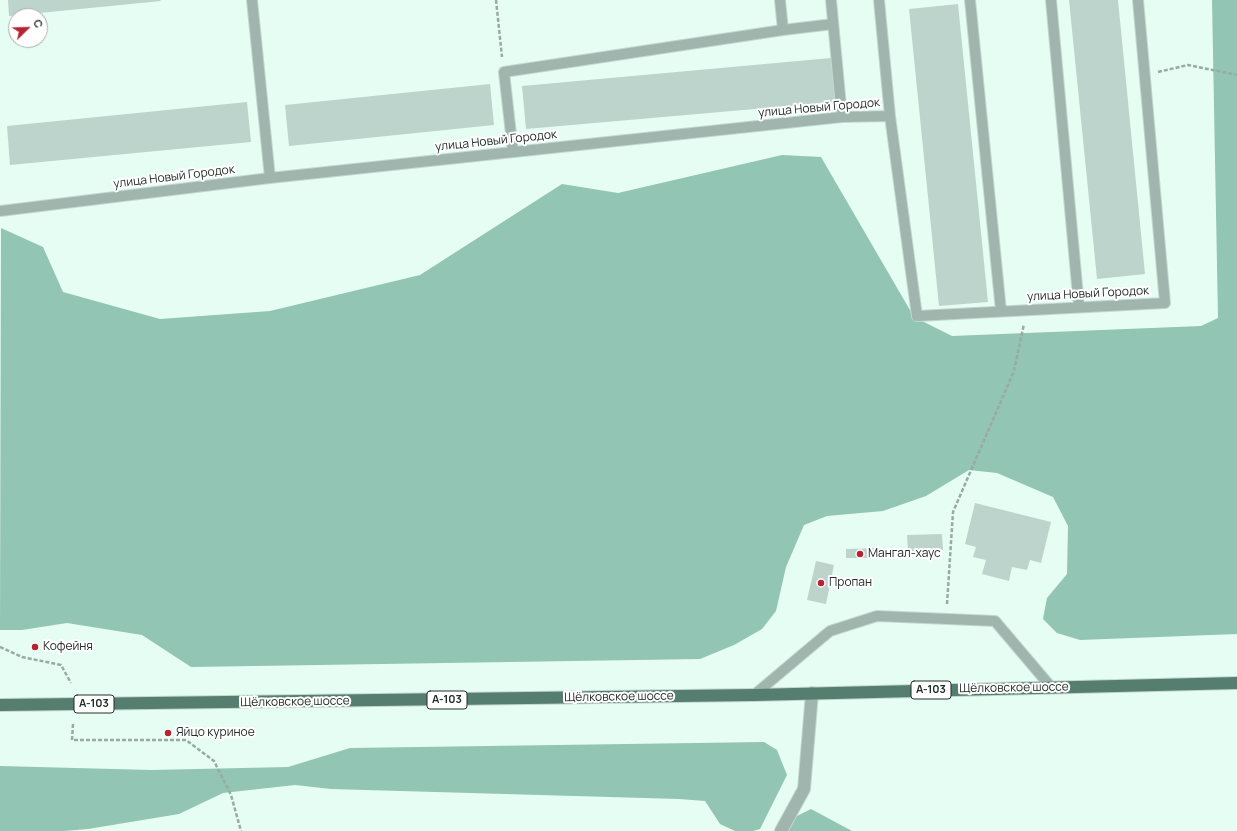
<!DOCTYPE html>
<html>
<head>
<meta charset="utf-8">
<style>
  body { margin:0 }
  #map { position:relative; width:1237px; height:831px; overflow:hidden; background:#e6fdf4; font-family:Manrope,sans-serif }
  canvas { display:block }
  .north { position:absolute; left:8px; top:8px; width:40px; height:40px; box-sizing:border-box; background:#fff; border:1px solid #a7abaa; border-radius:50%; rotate:67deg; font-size:11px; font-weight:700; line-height:16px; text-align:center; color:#242d2a }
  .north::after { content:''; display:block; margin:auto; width:14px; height:18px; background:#b62433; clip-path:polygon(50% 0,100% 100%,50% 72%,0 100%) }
</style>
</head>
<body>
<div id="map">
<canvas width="1237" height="831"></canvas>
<div class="north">С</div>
</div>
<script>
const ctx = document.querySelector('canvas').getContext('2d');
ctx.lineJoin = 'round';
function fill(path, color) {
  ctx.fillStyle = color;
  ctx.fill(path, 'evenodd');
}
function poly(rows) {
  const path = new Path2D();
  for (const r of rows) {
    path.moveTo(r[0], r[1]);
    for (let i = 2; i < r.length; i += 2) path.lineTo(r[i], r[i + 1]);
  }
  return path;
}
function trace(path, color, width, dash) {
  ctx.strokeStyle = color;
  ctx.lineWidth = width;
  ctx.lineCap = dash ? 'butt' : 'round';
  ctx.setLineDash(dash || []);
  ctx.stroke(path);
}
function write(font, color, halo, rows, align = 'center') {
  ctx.font = font + ' Manrope,sans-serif';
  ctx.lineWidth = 4;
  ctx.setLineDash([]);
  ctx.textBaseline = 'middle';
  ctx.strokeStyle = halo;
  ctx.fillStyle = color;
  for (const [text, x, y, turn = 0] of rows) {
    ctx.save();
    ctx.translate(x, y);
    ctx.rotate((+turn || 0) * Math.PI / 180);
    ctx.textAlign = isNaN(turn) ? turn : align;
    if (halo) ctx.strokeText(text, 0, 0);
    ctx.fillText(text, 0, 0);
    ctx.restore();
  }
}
fill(poly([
  [1212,0,1237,0,1237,634,1080,640,1057,633,1043,619,1047,598,1067,574,1068,526,1053,497,997,473,969,470,926,496,883,511,827,516,804,525,786,567,776,611,762,629,734,645,700,659,191,667,142,635,67,623,22,630,0,630,1,228,43,247,63,292,160,319,270,311,420,275,562,184,618,193,782,155,821,157,914,317,952,336,1201,326,1218,318],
  [764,742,777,750,787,775,760,829,753,831,735,831,720,824,705,801,679,799,331,789,295,785,223,793,179,814,88,829,64,831,0,831,0,766,151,770,288,767,350,748],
  [811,809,852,831,778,831,791,819]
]), '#92c5b4');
fill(poly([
  [8,0,160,0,161,1,9,16],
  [1069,0,1118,0,1145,274,1097,279],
  [958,4,988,302,939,306,909,9],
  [831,58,835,102,526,129,522,86],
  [490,84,494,125,289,146,285,105],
  [247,102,251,142,10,165,7,126],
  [975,503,1051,522,1041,563,1030,560,1027,570,1012,567,1009,581,982,574,986,560,973,557,976,547,965,544],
  [942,534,943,550,908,551,907,535],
  [883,548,883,558,846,558,846,549],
  [816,561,834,565,826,604,807,600]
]), '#bdd4cc');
const lane = poly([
  [252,0,270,178],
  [831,0,842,117],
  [879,0,890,116],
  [970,0,1001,311],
  [1051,0,1079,307],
  [783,30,833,24],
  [513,152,504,72,783,30,780,0],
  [0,211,270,178,842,117,890,116,917,316,1165,303,1138,0],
  [754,695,830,631,877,616,995,621,1051,687]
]);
const street = poly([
  [781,831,804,789,812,693]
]);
const primary = poly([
  [0,705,754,695,1237,683]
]);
trace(lane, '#c3d8d0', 12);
trace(street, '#c3d8d0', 14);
trace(primary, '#c3d8d0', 14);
trace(poly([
  [496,0,502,57],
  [1158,72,1188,65,1237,75],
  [947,604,953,512,1014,371,1024,324],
  [0,647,22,657,61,665,71,683],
  [73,724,72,740,186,740,214,761,231,795,241,831]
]), '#99aaa4', 2.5, [4, 2]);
trace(lane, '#9fb5ad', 10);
trace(street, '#9fb5ad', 12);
trace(primary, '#557d70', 12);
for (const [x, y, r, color] of [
  [860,554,4,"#b62433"],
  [821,583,4,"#b62433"],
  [35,647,4,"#b62433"],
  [168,733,4,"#b62433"]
]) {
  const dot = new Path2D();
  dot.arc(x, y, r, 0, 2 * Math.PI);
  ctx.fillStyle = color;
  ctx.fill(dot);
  trace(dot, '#fff', 1.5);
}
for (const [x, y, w] of [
  [931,690,40],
  [447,700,40],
  [94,704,40]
]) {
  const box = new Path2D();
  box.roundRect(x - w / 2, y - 9, w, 18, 3);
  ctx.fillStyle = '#fff';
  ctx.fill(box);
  trace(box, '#242d2a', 1);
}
write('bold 11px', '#242d2a', null, [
  ["А-103",931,690],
  ["А-103",447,700],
  ["А-103",94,704]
]);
write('12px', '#242d2a', '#fff', [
  ["улица Новый Городок",819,108,-5],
  ["улица Новый Городок",496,141,-6],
  ["улица Новый Городок",174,177,-7],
  ["улица Новый Городок",1088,294,-3],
  ["Щёлковское шоссе",1014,688,-1],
  ["Щёлковское шоссе",619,697,-1],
  ["Щёлковское шоссе",295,702,-1]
]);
write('12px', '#242d2a', '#fff', [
  ["Мангал-хаус",868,554],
  ["Пропан",829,583],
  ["Кофейня",43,647],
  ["Яйцо куриное",176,733]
], 'left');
</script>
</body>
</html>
